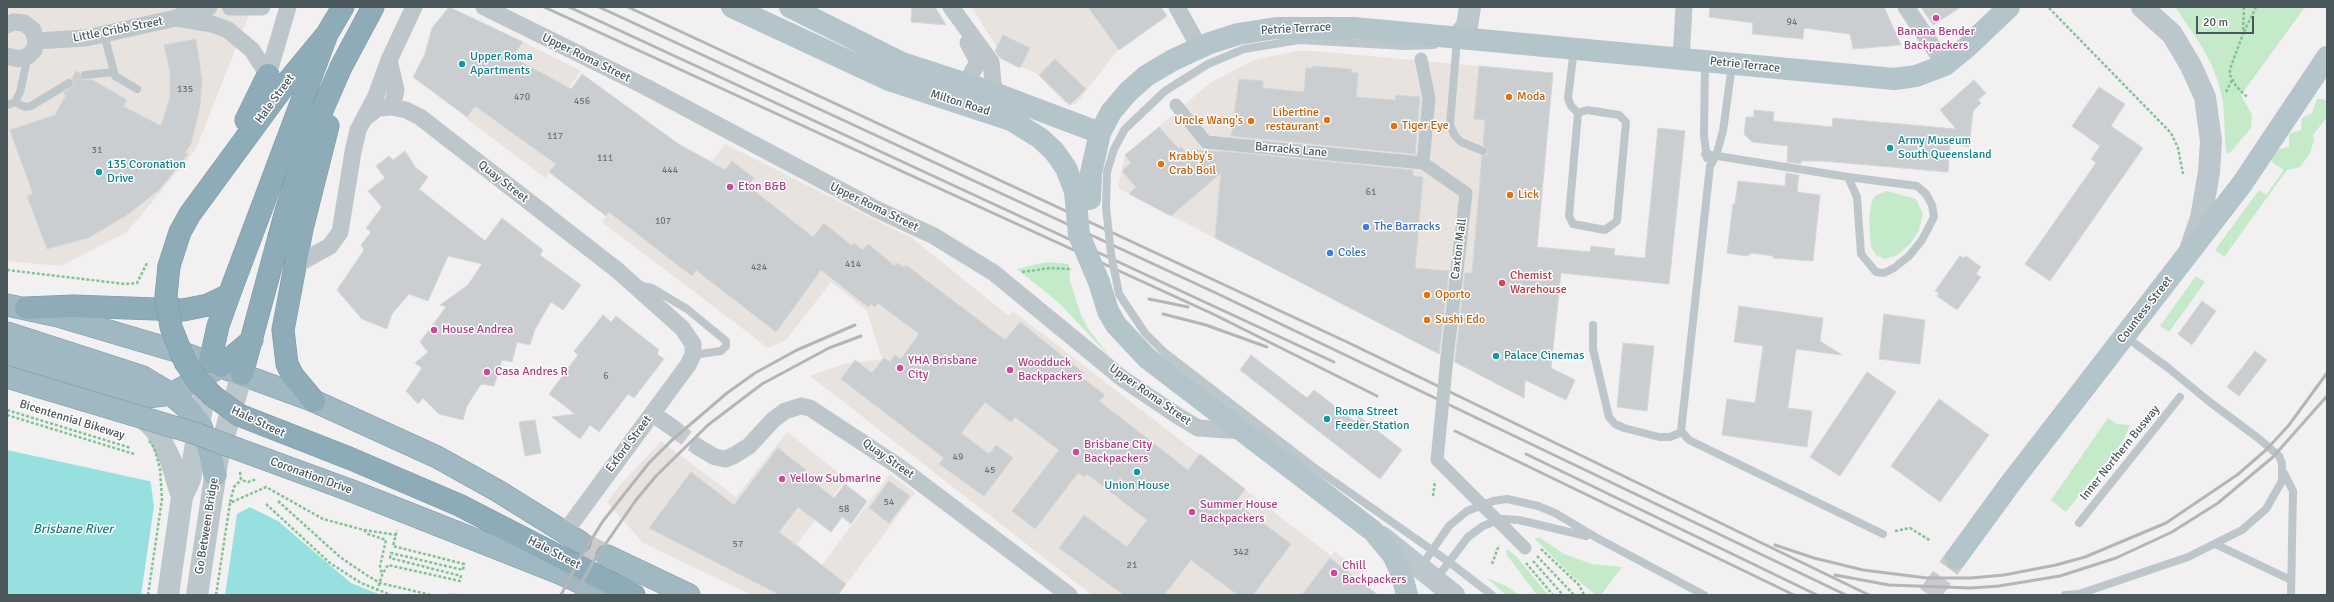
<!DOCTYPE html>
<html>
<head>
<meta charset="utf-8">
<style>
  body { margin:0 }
  #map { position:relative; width:2334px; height:602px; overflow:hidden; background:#f2f0f0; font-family:Signika,sans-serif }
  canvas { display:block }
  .frame { position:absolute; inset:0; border:8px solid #4a575b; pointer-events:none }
  .scale { position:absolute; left:2196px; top:16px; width:58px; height:18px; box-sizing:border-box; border:2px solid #4a575b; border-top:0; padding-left:5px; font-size:12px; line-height:14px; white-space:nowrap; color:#4a575b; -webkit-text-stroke:3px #fff; paint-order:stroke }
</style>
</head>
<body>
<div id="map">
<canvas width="2334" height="602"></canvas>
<div class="frame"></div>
<div class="scale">20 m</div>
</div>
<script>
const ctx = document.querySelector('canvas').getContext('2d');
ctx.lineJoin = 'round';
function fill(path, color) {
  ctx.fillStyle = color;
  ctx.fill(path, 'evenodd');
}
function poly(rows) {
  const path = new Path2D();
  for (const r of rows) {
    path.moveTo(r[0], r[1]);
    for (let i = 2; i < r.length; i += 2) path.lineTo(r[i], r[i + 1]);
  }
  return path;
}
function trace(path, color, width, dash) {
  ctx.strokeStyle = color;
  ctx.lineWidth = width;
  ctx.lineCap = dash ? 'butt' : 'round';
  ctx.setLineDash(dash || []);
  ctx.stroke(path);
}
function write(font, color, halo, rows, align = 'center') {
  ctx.font = font + ' Signika,sans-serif';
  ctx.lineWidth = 3;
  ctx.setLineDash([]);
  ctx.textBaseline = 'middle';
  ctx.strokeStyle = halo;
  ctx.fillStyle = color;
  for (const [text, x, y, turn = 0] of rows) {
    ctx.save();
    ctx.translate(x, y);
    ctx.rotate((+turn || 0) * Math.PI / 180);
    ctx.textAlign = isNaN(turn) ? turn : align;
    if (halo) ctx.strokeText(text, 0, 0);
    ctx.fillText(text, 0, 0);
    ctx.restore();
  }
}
fill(poly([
  [7,7,252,7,196,149,127,232,61,266,7,261],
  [974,7,1158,7,1165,18,1119,48,1076,104,1065,103,1037,74,1003,57,972,8],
  [523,42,581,71,554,108,582,130,545,178,466,118],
  [1296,51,1315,51,1553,73,1524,398,1118,188,1125,155,1210,83,1254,60],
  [665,137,712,161,725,144,912,238,1009,316,1013,311,1331,556,1335,551,1368,580,1372,595,1092,595,810,376,844,364,882,359,867,311,831,282,786,340,768,348,602,222],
  [787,432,846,479,797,544,822,565,890,474,915,493,838,595,752,595,643,543,607,502,620,485,661,441,736,497]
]), '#e8e3de');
fill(poly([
  [2175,7,2305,7,2241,95,2252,115,2251,128,2229,154,2226,152,2223,101,2218,82,2211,63,2199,42],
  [2317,99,2323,99,2327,102,2327,117,2313,135,2314,140,2310,153,2300,167,2287,170,2224,257,2215,250,2259,190,2266,195,2284,170,2274,164,2270,158,2275,150,2289,147,2289,134,2301,130,2302,118,2312,113],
  [1887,191,1916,199,1923,214,1919,230,1910,244,1896,256,1884,259,1876,255,1871,247,1869,218,1872,201,1875,196],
  [1046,262,1069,264,1070,281,1081,315,1089,330,1110,357,1059,303,1017,269],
  [2196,276,2205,282,2169,332,2160,326],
  [2108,418,2117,424,2130,425,2123,441,2066,512,2051,500],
  [1539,537,1564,554,1592,564,1622,567,1601,595,1596,595,1570,574,1535,539],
  [1507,549,1516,556,1548,595,1537,595,1506,554],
  [1487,578,1506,586,1519,595,1506,595]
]), '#c4eaca');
fill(poly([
  [7,450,190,490,223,494,278,521,351,583,381,595,7,595]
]), '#96e1e0');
fill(poly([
  [150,478,190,488,224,492,252,506,237,514,225,595,141,595,154,506]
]), '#f2f0f0');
const building = poly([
  [449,7,523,42,512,57,571,89,582,74,680,145,725,170,732,161,754,178,748,186,813,237,824,223,852,246,854,243,863,250,868,244,895,266,897,263,904,268,906,265,1005,340,1020,322,1084,373,1081,377,1105,395,1099,401,1188,470,1200,454,1245,489,1235,502,1291,544,1253,595,1238,595,1191,560,1164,595,1124,595,1059,548,1084,515,1127,547,1147,520,1087,474,1084,477,1078,473,1035,529,1012,511,1059,450,1015,417,1011,422,985,402,961,433,989,454,996,445,1013,458,984,496,939,464,944,458,841,379,855,360,872,373,884,358,890,362,895,355,901,359,919,334,878,303,875,307,871,304,868,307,821,270,776,332,696,270,692,276,609,212,606,216,549,172,556,164,475,106,467,117,413,77,425,54,432,28,449,7],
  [912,7,935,7,946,25,911,22,912,7],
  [1088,7,1161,7,1167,16,1119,50,1088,7],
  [1710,7,1884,7,1901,45,1853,49,1850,34,1804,28,1803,39,1752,34,1753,23,1709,17,1710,7],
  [1921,7,1961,7,1933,25,1921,7],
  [1003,35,1030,48,1020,68,1000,58,995,51,1003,35],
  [196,39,202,80,200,106,191,144,185,153,188,154,159,190,127,215,88,238,47,249,27,196,33,194,10,130,55,115,66,95,63,93,74,85,72,78,76,71,80,73,82,80,92,80,96,82,127,100,123,106,161,126,170,97,170,72,164,45,196,39],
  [1055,59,1086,89,1070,105,1039,75,1055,59],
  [1313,66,1352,69,1351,72,1358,73,1356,97,1395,100,1396,95,1420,97,1415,154,1231,136,1239,79,1263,81,1263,88,1304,92,1306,68,1312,68,1313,66],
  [1479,66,1553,73,1537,247,1590,252,1591,246,1615,249,1614,255,1645,258,1658,128,1685,131,1669,284,1561,273,1551,368,1575,380,1566,400,1525,380,1524,398,1455,362,1465,273,1472,273,1482,156,1487,155,1488,151,1483,145,1485,120,1474,119,1479,66],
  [1974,80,1986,93,1978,100,1981,103,1973,111,1969,147,1950,144,1948,172,1822,161,1801,161,1801,164,1787,162,1788,146,1752,142,1744,134,1746,117,1754,117,1754,110,1774,112,1773,121,1832,127,1833,118,1956,129,1940,110,1974,80],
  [2099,87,2125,104,2111,126,2143,148,2050,281,2025,264,2096,163,2091,159,2100,146,2072,126,2099,87],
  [1159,127,1179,149,1181,147,1188,155,1194,150,1230,152,1413,170,1413,176,1423,177,1415,268,1449,271,1439,354,1215,238,1221,173,1171,216,1129,194,1136,187,1122,171,1131,163,1125,155,1159,127],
  [405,151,416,168,428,177,419,189,485,241,502,218,543,250,540,255,581,285,563,310,551,302,535,329,530,345,517,342,512,362,502,360,494,386,481,384,467,406,463,420,439,414,423,398,418,404,406,391,422,368,415,363,428,352,420,342,446,307,440,305,468,285,482,264,448,256,428,301,409,294,392,314,387,329,362,319,337,290,364,250,361,245,371,232,366,228,382,207,368,191,385,178,376,166,389,156,393,160,405,151],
  [1786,173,1799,175,1797,192,1820,195,1813,261,1773,258,1773,256,1752,253,1747,256,1727,253,1733,204,1735,204,1738,181,1785,186,1786,173],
  [1960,256,1964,258,1966,256,1981,267,1976,274,1981,277,1957,310,1937,296,1939,293,1935,291,1960,256],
  [2202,301,2216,311,2192,345,2178,334,2202,301],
  [1739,306,1823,318,1820,341,1842,355,1796,349,1788,408,1812,411,1807,447,1722,435,1727,399,1755,403,1763,346,1734,342,1739,306],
  [1884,314,1925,320,1920,364,1879,359,1884,314],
  [603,315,611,322,616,316,659,350,657,354,664,359,634,398,628,394,599,432,590,425,580,439,552,417,575,414,549,394,578,355,574,351,603,315],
  [1623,343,1654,346,1647,411,1617,407,1623,343],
  [2255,351,2267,360,2239,396,2227,387,2255,351],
  [1251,355,1307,398,1314,390,1354,421,1359,416,1402,450,1380,479,1240,370,1251,355],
  [1867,372,1896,392,1840,476,1810,457,1867,372],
  [1939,399,1989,435,1940,502,1891,466,1939,399],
  [535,420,541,453,525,456,519,422,535,420],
  [778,448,806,470,803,474,834,498,845,484,867,501,851,524,842,517,831,532,798,507,779,532,846,584,838,595,780,595,649,528,691,472,734,505,778,448],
  [889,481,910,496,889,523,869,508,889,481],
  [1330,558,1378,595,1302,595,1330,558]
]);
fill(building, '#caced1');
trace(building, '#d4d7da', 1);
trace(poly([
  [673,428,698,447]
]), '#c8cacb', 17, [17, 8]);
trace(poly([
  [1929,595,1956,558]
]), '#c8cacb', 22, [22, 11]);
trace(poly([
  [580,542,607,556]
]), '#c8cacb', 22, [22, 11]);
const trunk = poly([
  [7,305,58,316,183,353,314,401,437,457,498,491,580,542],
  [7,333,143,377,171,394,187,408,200,424,209,449,215,475],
  [7,354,123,392,147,397,171,394,213,371],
  [352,491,557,572,608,595],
  [607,556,689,595]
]);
const motorway = poly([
  [246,120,268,75],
  [169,266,180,232,190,214,284,86,327,34,343,7],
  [26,308,73,306,183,310,208,305,229,295],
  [210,362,218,326,229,295,327,34],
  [221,366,252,340],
  [242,374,286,211,310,138,341,67,373,7],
  [314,401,293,376,287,364,283,330,302,229,328,126],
  [349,458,459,505,634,595]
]);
trace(trunk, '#7997a4', 23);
trace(motorway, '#7997a4', 23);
trace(poly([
  [2244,7,2243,34,2230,69,2230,75,2236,86,2247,97],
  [2049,8,2171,133,2178,148,2183,174],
  [2244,32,2256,7],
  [2226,92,2232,80],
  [7,270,125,284,137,283,147,263],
  [1022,272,1051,268,1072,269],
  [7,410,131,448],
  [7,415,134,454],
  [240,472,241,480,248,482,257,479],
  [1433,496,1435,481],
  [278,501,340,557,368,576,380,583,431,595],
  [266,504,330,563,361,583,391,595],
  [364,530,368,534,386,540,380,566,382,574],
  [364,530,396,535],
  [1895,531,1910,528,1931,541],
  [1541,549,1579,585,1584,595],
  [1537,556,1574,595],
  [1533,561,1563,595],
  [1526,563,1553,595],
  [1492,564,1499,545],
  [377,591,382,575,388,565,460,581,461,576,390,558,391,553,463,570,464,564,393,546,397,530],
  [449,595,459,595]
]), '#80c493', 2.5, [3, 2]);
trace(poly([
  [104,34,115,76,137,89],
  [1457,39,1450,125,1455,136,1461,142,1483,151],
  [1574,49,1568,98,1571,106,1578,113,1569,216,1573,224,1605,230,1617,221,1626,122,1619,115,1587,110,1578,113],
  [1705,62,1704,136,1707,158],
  [1732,65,1723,131,1716,156,1710,166,1681,431,1689,440,1883,534],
  [85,75,114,72],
  [15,102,25,107,31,106,69,83],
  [7,105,15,102,20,92,28,56],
  [1705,154,1848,177,1917,186,1926,194,1932,205,1934,217,1922,240,1909,256,1894,268,1884,273,1876,272,1861,254,1857,197,1848,177],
  [1106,207,1107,172,1114,149,1125,129,1165,91,1208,64,1244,49,1299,40,1405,46,1434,45],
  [638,285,652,288,687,309,726,341,726,346,721,351,693,355],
  [1119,294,1145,333,1164,352,1312,466,1449,562,1492,595],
  [1593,325,1593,349,1609,417,1615,424,1624,428,1659,437,1670,437,1682,432],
  [2126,337,2167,367],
  [2284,473,2293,491,2291,595],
  [2079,523,2180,397],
  [2215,544,2291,580],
  [1420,568,1449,526,1467,511,1493,501,1507,499,1538,506,1555,513,1597,538,1704,595],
  [1436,579,1468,537,1483,526,1493,522,1503,519,1519,520,1586,536],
  [2065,595,2079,594,2188,557,2242,530,2266,509,2282,481,2282,463,2279,456,2258,438,2211,403]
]), '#bdc7cb', 8);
trace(poly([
  [1421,59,1429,98,1423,163],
  [1176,105,1206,142,1423,163,1466,193,1447,358]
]), '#bdc7cb', 13);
trace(poly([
  [230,7,262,7],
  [484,7,646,87,876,209,934,236,994,273,1123,379,1178,416,1198,428,1242,431],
  [951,7,991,62,994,93],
  [1177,7,1199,47],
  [1906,7,1945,65],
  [176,18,212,24,228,30,252,50,268,75],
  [7,25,13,22,24,23,33,30,36,41,34,50,28,56,19,59,7,56],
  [36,41,86,38,176,18,192,10,209,7],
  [1681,59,1684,7],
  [389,60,396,90,392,107],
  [268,75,288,7],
  [966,83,978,62,968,43],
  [365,118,378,108,392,107,406,110,420,117,617,270,682,328,693,344,693,355,688,365,565,532],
  [296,265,330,246,340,232,353,152,358,130,376,96,389,60,414,7],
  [653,414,673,428],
  [698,447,715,457,725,459,733,456,749,446,773,420,785,411,801,406,810,408,898,466,1069,595]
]), '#bdc7cb', 17);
trace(poly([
  [2142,7,2172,34,2191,66,2205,97,2211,141,2209,172,2201,218,2191,247],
  [1457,38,1467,26,1470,7],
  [138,413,156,430,171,461,182,497],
  [1382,537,1454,595],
  [168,595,182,497,190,479,208,372],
  [197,595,218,457,242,374]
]), '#bbc7cc', 22);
trace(poly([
  [732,7,889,80,1011,120,1040,138,1054,151,1066,168,1075,191],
  [790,7,902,63,994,93,1100,133],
  [1090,199,1091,173,1100,133,1111,112,1128,92,1146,76,1173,60,1210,43,1238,34,1276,28,1354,28,1894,79,1916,76,1945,65,1967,47,2009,7],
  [1099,282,1108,311,1116,325,1147,358,1373,531,1393,555,1401,572,1407,595],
  [1956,558,2010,484,2242,184,2327,57]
]), '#b3c4cb', 22);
trace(trunk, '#a0b8c2', 22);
trace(motorway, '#8eacb8', 22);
trace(poly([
  [544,7,1213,314,1377,396],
  [569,7,1334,362],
  [599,7,1216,293,1846,595],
  [628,7,1347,342,1869,595],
  [1149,299,1188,307],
  [1163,314,1206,325,1267,347],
  [1455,431,1794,595],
  [1526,454,1817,595],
  [1775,545,1814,558,1863,570,1927,578,1971,578,2004,575,2056,565,2085,557,2166,523,2237,475,2266,450,2289,425,2327,373],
  [1835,575,1889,585,1971,588,1999,586,2060,576,2116,558,2172,532,2218,503,2273,457,2327,396],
  [561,595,581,556,603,521,649,463,671,441,727,393,755,373,797,350,855,325],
  [575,595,593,562,636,500,656,476,708,425,762,384,829,348,861,336]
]), '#b3b6b9', 3);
const trunkBridge = poly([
  [7,377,194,433,352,491]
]);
const motorwayBridge = poly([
  [169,266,166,296,171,327,185,362,198,381,213,396,239,415,349,458]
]);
trace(trunkBridge, '#7997a4', 23, []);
trace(motorwayBridge, '#7997a4', 23, []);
trace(poly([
  [230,502,234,487,241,480],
  [148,595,162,499,160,469,154,447,149,441],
  [216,595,230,503,266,487,323,519,364,530]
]), '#80c493', 2.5, [3, 2]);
trace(poly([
  [1106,207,1111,254,1119,294],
  [2167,367,2211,403]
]), '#bdc7cb', 8);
trace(poly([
  [1447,358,1437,460,1525,548]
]), '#bdc7cb', 13);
trace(poly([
  [1075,191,1079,235,1099,282]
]), '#b3c4cb', 22);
trace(trunkBridge, '#a0b8c2', 22);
trace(motorwayBridge, '#8eacb8', 22);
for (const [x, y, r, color] of [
  [1936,18,4,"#d1479c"],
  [462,64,4,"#0f9aa8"],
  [1509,97,4,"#e8710a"],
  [1327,120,4,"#e8710a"],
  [1251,121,4,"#e8710a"],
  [1394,126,4,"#e8710a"],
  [1890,148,4,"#0f9aa8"],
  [1161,164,4,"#e8710a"],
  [99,172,4,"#0f9aa8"],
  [730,187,4,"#d1479c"],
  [1510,195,4,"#e8710a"],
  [1366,227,4,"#3f7fe0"],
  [1330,253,4,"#3f7fe0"],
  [1502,283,4,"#e0444e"],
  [1427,295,4,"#e8710a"],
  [1427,320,4,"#e8710a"],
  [434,330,4,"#d1479c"],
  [1496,356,4,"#0f9aa8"],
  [900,368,4,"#d1479c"],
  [1010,370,4,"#d1479c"],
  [487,372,4,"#d1479c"],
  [1327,419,4,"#0f9aa8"],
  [1076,452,4,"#d1479c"],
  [1137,472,4,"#0f9aa8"],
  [782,479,4,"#d1479c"],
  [1192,512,4,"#d1479c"],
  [1334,573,4,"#d1479c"]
]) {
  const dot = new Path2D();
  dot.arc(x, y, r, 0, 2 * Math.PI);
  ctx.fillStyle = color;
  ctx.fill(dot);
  trace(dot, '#fff', 1.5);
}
write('10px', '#6a7578', null, [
  ["94",1792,22],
  ["135",185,89],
  ["470",522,97],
  ["456",582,101],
  ["117",555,136],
  ["31",97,150],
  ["111",605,158],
  ["444",670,170],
  ["61",1371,192],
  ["107",663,221],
  ["414",853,264],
  ["424",759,267],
  ["6",606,376],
  ["49",958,457],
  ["45",990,470],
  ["54",889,502],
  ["58",844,509],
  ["57",738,544],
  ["342",1241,552],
  ["21",1132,565]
]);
write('12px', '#4a575b', '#fff', [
  ["Petrie Terrace",1296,29,-3],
  ["Little Cribb Street",118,30,-11],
  ["Upper Roma Street",586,58,26],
  ["Petrie Terrace",1745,65,6],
  ["Hale Street",275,99,-54],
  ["Milton Road",960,103,17],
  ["Barracks Lane",1291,150,5],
  ["Quay Street",503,182,38],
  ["Upper Roma Street",874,207,26],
  ["Caxton Mall",1459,249,-83],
  ["Countess Street",2145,310,-52],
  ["Upper Roma Street",1150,395,35],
  ["Bicentennial Bikeway",72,420,17],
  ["Hale Street",258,422,25],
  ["Exford Street",629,444,-53],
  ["Inner Northern Busway",2120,453,-51],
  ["Quay Street",888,459,35],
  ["Coronation Drive",311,476,20],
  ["Go Between Bridge",207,526,-81],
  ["Hale Street",554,553,27]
]);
write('12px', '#b23c85', '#fff', [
  ["Banana Bender",1936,32,"center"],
  ["Backpackers",1936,46,"center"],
  ["Eton B&B",738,187],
  ["House Andrea",442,330],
  ["YHA Brisbane",908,361],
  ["City",908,375],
  ["Woodduck",1018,363],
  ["Backpackers",1018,377],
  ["Casa Andres R",495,372],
  ["Brisbane City",1084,445],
  ["Backpackers",1084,459],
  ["Yellow Submarine",790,479],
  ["Summer House",1200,505],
  ["Backpackers",1200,519],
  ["Chill",1342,566],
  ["Backpackers",1342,580]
], 'left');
write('12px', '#0d838f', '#fff', [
  ["Upper Roma",470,57],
  ["Apartments",470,71],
  ["Army Museum",1898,141],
  ["South Queensland",1898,155],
  ["135 Coronation",107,165],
  ["Drive",107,179],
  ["Palace Cinemas",1504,356],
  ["Roma Street",1335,412],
  ["Feeder Station",1335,426],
  ["Union House",1137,486,"center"]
], 'left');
write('12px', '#c56008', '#fff', [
  ["Moda",1517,97],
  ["Libertine",1319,113,"right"],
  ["restaurant",1319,127,"right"],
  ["Uncle Wang's",1243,121,"right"],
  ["Tiger Eye",1402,126],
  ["Krabby's",1169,157],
  ["Crab Boil",1169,171],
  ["Lick",1518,195],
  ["Oporto",1435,295],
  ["Sushi Edo",1435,320]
], 'left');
write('12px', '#366cbe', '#fff', [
  ["The Barracks",1374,227],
  ["Coles",1338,253]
], 'left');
write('12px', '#be3a42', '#fff', [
  ["Chemist",1510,276],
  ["Warehouse",1510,290]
], 'left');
write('italic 13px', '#1b7e7c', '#fff', [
  ["Brisbane River",73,530]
]);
</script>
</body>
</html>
